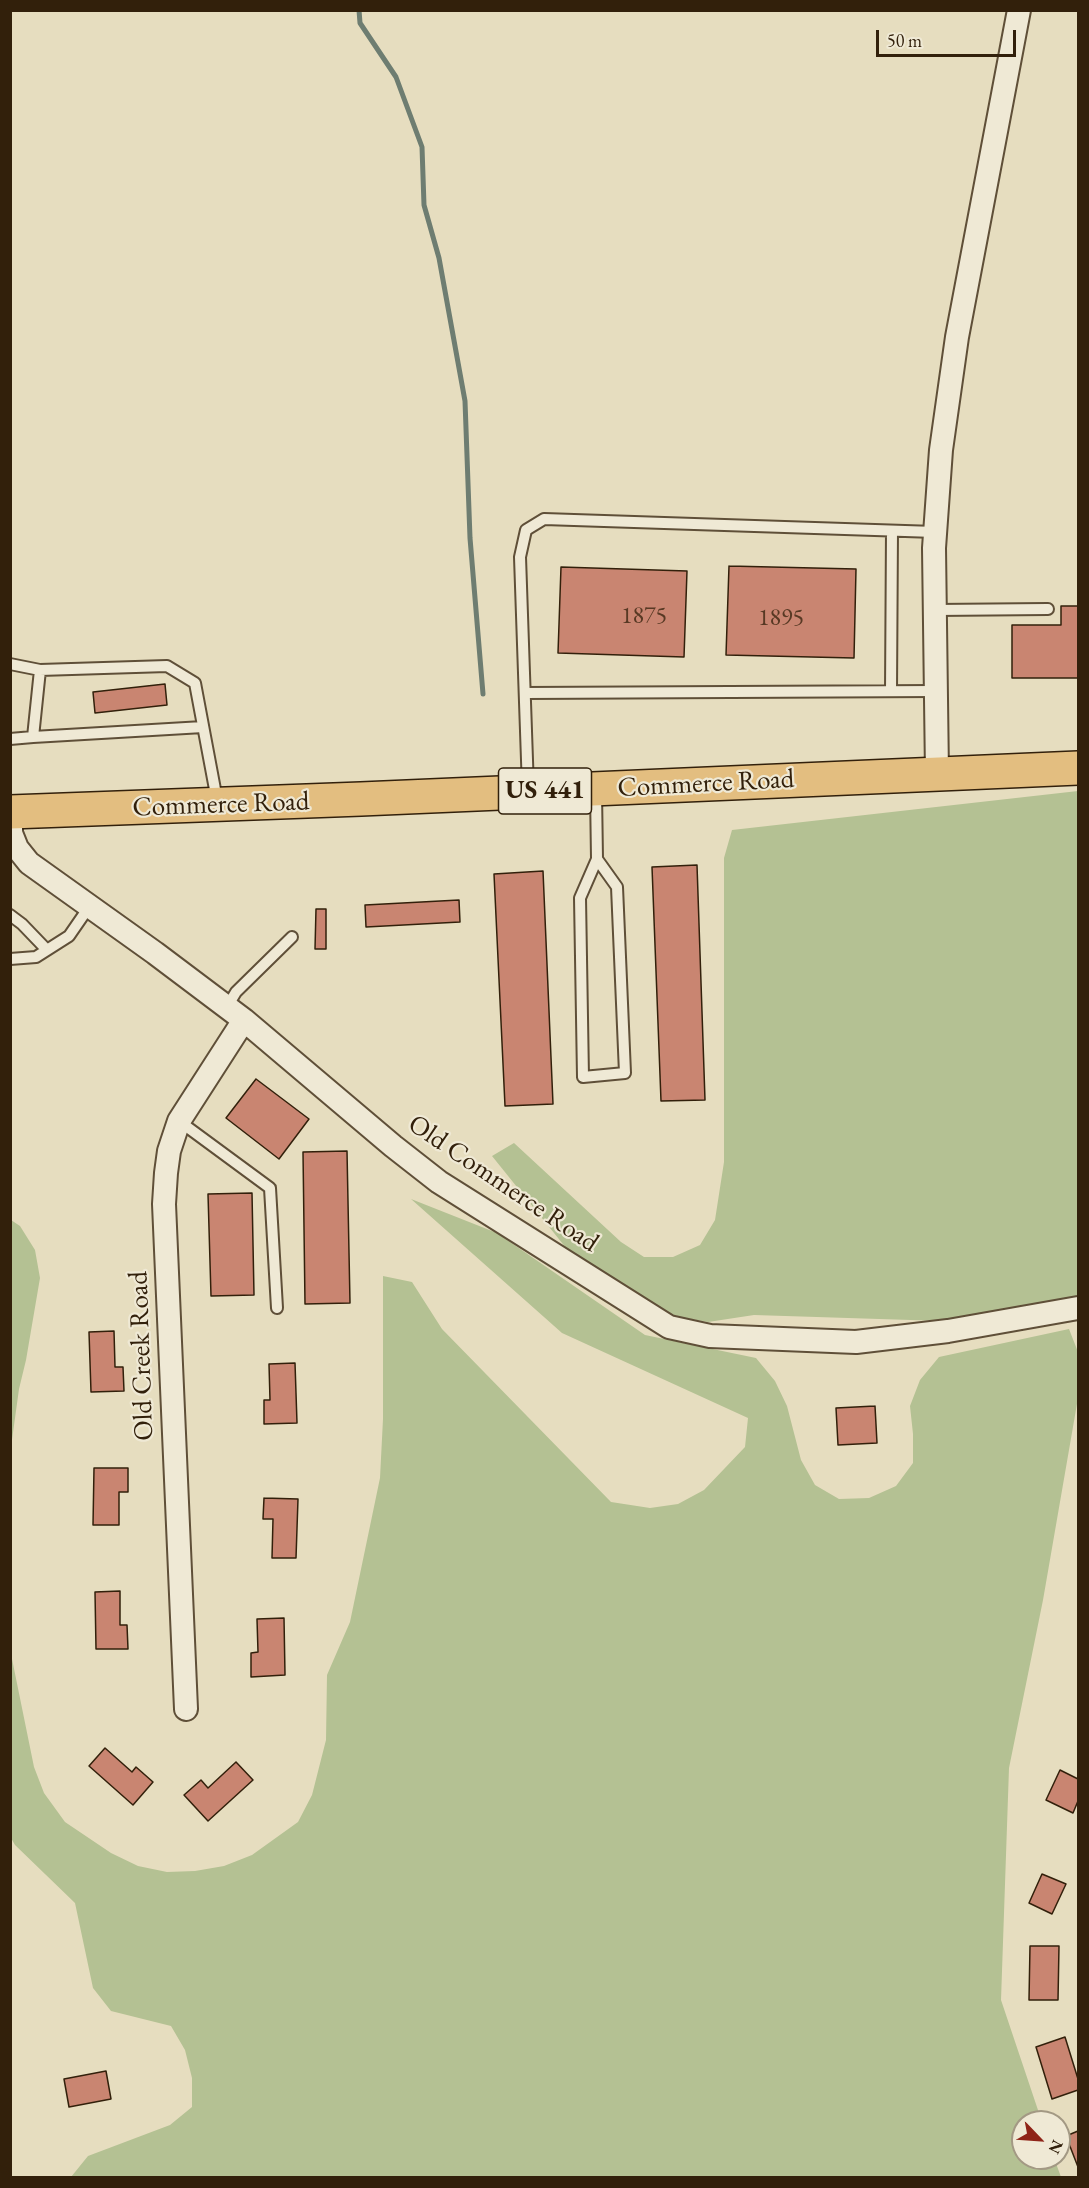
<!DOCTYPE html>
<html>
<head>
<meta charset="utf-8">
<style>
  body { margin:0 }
  #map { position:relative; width:1089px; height:2188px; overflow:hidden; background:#e6ddbf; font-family:"EB Garamond",serif }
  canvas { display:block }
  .frame { position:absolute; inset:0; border:12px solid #32200b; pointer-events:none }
  .north { position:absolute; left:1011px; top:2110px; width:60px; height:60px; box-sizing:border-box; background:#efe9d5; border:2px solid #a39984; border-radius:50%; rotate:115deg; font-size:16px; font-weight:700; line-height:24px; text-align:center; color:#32200b }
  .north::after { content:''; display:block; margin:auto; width:21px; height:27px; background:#8f2418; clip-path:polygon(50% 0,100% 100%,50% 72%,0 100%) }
  .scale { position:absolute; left:876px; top:30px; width:140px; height:27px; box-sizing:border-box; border:3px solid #32200b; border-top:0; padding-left:8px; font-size:18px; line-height:21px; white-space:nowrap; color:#32200b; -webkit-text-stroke:4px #efe9d5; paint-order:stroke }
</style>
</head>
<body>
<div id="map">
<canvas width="1089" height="2188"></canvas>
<div class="frame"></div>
<div class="north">N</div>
<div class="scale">50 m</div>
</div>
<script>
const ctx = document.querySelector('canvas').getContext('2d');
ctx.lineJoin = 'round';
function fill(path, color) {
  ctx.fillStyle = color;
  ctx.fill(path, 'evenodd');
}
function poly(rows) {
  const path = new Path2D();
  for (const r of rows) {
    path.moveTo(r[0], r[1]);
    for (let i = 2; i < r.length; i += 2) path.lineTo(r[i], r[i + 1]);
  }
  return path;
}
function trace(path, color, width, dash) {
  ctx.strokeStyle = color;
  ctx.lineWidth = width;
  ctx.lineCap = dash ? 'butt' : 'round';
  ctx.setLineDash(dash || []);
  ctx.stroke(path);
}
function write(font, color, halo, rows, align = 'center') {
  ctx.font = font + ' "EB Garamond",serif';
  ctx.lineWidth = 4.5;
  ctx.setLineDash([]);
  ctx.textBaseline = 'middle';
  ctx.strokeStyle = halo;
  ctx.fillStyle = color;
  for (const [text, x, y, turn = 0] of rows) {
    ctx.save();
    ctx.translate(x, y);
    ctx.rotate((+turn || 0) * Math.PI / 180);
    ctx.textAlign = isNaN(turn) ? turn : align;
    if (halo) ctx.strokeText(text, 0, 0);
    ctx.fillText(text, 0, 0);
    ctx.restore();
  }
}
fill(poly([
  [1078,791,1078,1298,942,1321,754,1315,708,1322,680,1317,629,1300,583,1269,492,1156,514,1143,621,1242,644,1257,673,1257,700,1245,715,1220,724,1162,724,858,732,830],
  [411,1199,497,1233,645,1335,756,1358,775,1381,787,1406,801,1460,815,1485,839,1499,869,1498,896,1486,913,1463,913,1434,910,1406,920,1380,939,1357,1069,1329,1078,1352,1078,1398,1043,1600,1009,1768,1001,2000,1042,2122,1023,2122,1023,2158,1054,2158,1061,2177,71,2177,88,2156,170,2125,192,2107,192,2078,185,2050,171,2026,111,2011,93,1988,75,1903,15,1845,11,1838,11,1654,34,1767,44,1793,65,1822,111,1853,138,1866,167,1872,195,1871,224,1866,252,1855,298,1822,312,1795,326,1740,327,1675,350,1622,380,1478,383,1419,383,1276,412,1282,442,1329,611,1502,650,1508,678,1504,704,1490,745,1447,748,1418,562,1333],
  [11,1220,20,1226,35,1250,40,1278,26,1360,19,1389,11,1447]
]), '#b4c193');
trace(poly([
  [359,10,360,23,396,77,422,147,424,205,439,258,465,401,470,538,483,694]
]), '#6e7d71', 5);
const building = poly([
  [729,566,856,569,854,658,726,655,729,566],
  [561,567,687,571,684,657,558,653,561,567],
  [1061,606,1078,606,1078,678,1012,678,1012,625,1061,625,1061,606],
  [165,684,167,705,95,713,93,692,165,684],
  [697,865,705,1100,661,1101,652,867,697,865],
  [543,871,553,1104,505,1106,494,874,543,871],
  [459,900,460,922,366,927,365,905,459,900],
  [316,909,326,909,326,949,315,949,316,909],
  [256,1079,309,1119,279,1159,226,1118,256,1079],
  [347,1151,350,1303,305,1304,303,1152,347,1151],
  [252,1193,254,1295,211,1296,208,1194,252,1193],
  [114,1331,115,1367,123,1367,124,1391,91,1392,89,1332,114,1331],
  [295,1363,297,1423,264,1424,264,1400,270,1400,269,1364,295,1363],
  [875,1406,877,1443,838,1445,836,1408,875,1406],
  [94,1468,128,1468,128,1492,119,1492,119,1525,93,1525,94,1468],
  [264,1498,298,1499,296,1558,272,1558,273,1519,263,1519,264,1498],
  [120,1591,120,1625,127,1625,128,1649,96,1649,95,1592,120,1591],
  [284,1618,285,1675,251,1677,251,1653,258,1652,257,1619,284,1618],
  [105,1748,132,1772,136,1767,153,1782,133,1805,89,1766,105,1748],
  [236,1762,253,1780,208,1821,184,1795,201,1780,208,1788,236,1762],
  [1060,1770,1078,1779,1078,1801,1073,1813,1046,1800,1060,1770],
  [1042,1874,1066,1884,1052,1914,1029,1903,1042,1874],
  [1030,1946,1059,1946,1058,2000,1029,2000,1030,1946],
  [1065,2037,1078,2079,1078,2090,1052,2099,1036,2047,1065,2037],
  [106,2071,111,2099,69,2107,64,2079,106,2071],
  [1078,2131,1078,2167,1066,2136,1078,2131]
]);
fill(building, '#c98571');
trace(building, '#32200b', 1.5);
const lane = poly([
  [935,610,1048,609],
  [10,664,40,670,33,737,10,739],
  [40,670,167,666,195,683,217,800],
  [891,691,892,531],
  [525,693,936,691],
  [33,737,203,727],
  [528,789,520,557,526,530,544,519,935,532],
  [596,792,597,859,617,887,625,1073,583,1077,580,898,597,859],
  [10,915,22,924,47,950],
  [10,959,36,957,69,936,89,907],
  [227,1007,236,992,292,937],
  [179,1121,270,1188,277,1308]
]);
const street = poly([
  [937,774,934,548,941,450,957,337,1019,10],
  [11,812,11,833,17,848,29,863,155,953,244,1020,393,1146,439,1182,669,1327,710,1336,856,1342,948,1331,1078,1308],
  [186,1709,164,1204,166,1173,169,1151,179,1121,244,1020]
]);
const highway = poly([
  [10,812,361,799,1078,768]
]);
trace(lane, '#5f4f38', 14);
trace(street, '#5f4f38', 26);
trace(highway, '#32200b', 36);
trace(lane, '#efe9d5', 10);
trace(street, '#efe9d5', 22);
trace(highway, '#e3be80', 33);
write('24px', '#583924', null, [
  ["1875",644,616],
  ["1895",781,618]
]);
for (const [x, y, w] of [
  [545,791,93]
]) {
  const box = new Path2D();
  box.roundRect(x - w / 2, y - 23, w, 46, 4.5);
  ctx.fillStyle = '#efe9d5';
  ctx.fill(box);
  trace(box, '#32200b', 1.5);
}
write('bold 26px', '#32200b', null, [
  ["US 441",545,791]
]);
write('27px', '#32200b', '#efe9d5', [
  ["Commerce Road",706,784,-3],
  ["Commerce Road",221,805,-2],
  ["Old Commerce Road",503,1184,34],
  ["Old Creek Road",142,1356,-92]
]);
</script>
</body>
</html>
